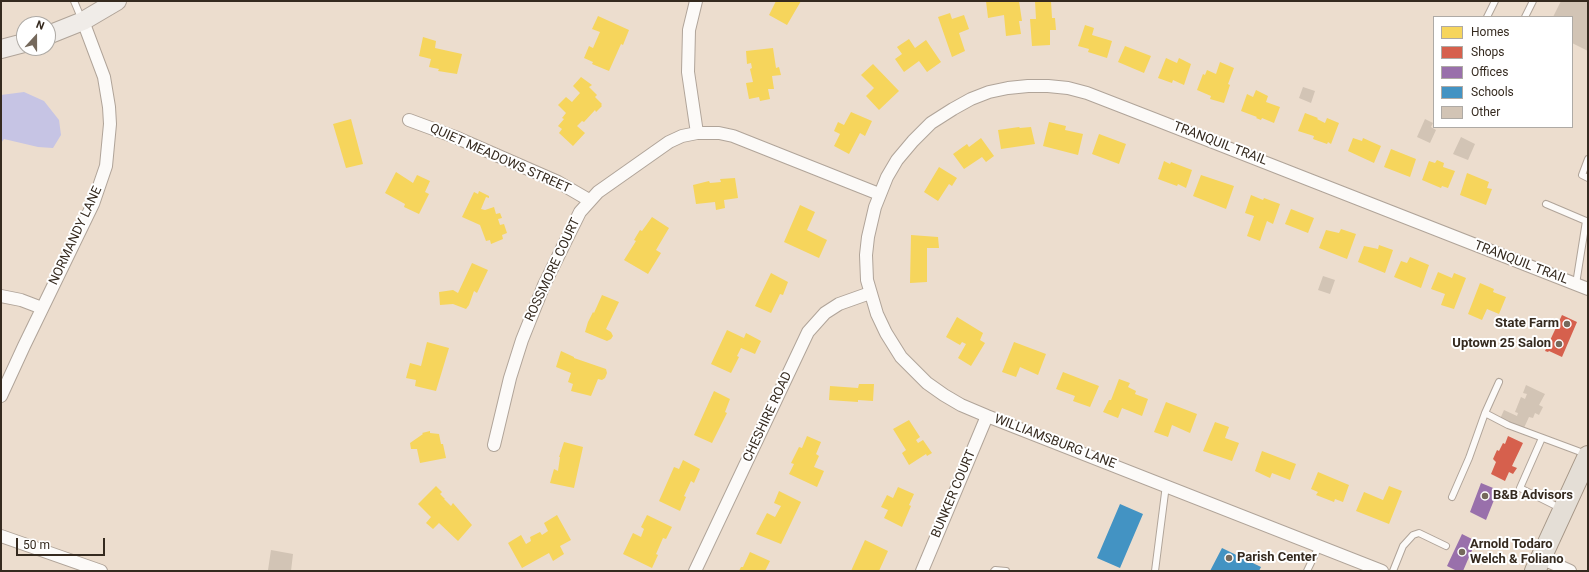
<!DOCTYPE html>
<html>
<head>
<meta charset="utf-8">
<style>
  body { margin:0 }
  #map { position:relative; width:1589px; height:572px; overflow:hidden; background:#ecddce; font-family:Roboto,sans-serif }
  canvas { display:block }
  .frame { position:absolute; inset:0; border:2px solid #352a1f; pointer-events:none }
  .legend { position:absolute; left:1433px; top:16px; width:140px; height:112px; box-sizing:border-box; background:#fff; border:1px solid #aeaaa5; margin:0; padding:5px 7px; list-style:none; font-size:12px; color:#352a1f }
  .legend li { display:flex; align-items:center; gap:8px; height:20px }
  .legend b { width:20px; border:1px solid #aeaaa5 }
  .north { position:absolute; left:16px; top:16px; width:40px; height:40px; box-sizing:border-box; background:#fff; border:1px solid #aeaaa5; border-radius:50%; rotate:21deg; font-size:11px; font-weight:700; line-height:16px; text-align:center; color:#352a1f }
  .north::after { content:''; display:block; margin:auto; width:14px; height:18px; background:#75695c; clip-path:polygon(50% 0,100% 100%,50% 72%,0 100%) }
  .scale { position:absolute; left:16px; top:538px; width:89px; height:18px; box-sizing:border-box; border:2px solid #352a1f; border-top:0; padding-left:5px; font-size:12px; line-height:14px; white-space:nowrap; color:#352a1f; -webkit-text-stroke:3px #fff; paint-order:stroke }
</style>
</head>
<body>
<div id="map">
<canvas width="1589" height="572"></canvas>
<div class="frame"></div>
<ul class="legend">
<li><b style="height:11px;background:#f6d55c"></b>Homes</li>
<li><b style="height:11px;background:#d6604d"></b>Shops</li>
<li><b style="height:11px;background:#9970ab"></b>Offices</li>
<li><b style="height:11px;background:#4393c3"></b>Schools</li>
<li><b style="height:11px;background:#d2c4b5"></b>Other</li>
</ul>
<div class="north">N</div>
<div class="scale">50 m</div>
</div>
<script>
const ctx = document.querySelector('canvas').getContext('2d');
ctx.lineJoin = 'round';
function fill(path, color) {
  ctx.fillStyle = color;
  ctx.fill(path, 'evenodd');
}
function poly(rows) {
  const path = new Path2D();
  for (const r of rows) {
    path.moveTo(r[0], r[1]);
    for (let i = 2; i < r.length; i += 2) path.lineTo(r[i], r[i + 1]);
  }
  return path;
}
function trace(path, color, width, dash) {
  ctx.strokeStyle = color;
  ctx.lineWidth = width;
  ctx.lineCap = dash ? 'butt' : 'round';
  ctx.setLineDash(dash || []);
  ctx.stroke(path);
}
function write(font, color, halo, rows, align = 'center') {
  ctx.font = font + ' Roboto,sans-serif';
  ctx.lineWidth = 4;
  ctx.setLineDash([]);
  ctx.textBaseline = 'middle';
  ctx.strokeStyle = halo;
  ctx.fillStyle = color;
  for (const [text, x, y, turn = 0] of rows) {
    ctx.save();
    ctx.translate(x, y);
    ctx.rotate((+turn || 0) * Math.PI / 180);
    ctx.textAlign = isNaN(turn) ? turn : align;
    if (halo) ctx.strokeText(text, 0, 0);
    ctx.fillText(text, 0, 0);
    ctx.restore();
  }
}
fill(poly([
  [24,92,44,101,59,120,61,135,53,148,38,147,4,139,1,143,1,95]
]), '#c6c4e4');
fill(poly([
  [776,1,801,1,787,25,769,15],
  [986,1,1019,1,1022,21,1019,21,1021,34,1006,36,1004,15,988,18],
  [1035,1,1051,1,1052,18,1055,18,1056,30,1050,30,1050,45,1032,46,1030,19,1036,19],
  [950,13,952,19,964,15,969,29,959,33,965,51,952,57,938,17],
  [598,16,629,30,623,45,621,44,609,71,592,64,593,62,584,58,589,46,593,48,600,32,592,29],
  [1085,25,1094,28,1092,35,1112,41,1107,58,1088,52,1089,49,1078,46],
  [423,37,436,41,435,48,462,54,457,74,438,71,439,69,429,67,431,59,419,56],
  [909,39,915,48,926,40,941,62,927,72,919,61,904,72,895,59,902,54,897,47],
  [1125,46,1151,56,1144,73,1118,62],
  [773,48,776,68,779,67,781,75,772,76,774,89,768,89,770,99,760,101,759,97,749,99,746,83,753,82,750,69,752,68,751,63,747,64,746,51],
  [1166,58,1177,63,1179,58,1191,64,1184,85,1173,80,1172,83,1158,78],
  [1220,62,1234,68,1228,84,1230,85,1224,103,1210,99,1211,96,1197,90,1203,74,1205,75,1207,70,1216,74],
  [873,64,899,91,879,110,866,96,874,88,861,75],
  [581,77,592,85,589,87,597,95,595,97,602,104,601,105,602,106,596,112,595,110,584,122,582,121,577,126,585,133,573,146,559,133,562,129,558,126,564,119,562,118,566,113,558,105,566,97,572,102,580,93,573,86],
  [1256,90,1268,96,1266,102,1280,107,1274,123,1262,118,1261,120,1256,118,1257,117,1241,111,1247,94,1253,97],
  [851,112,872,121,865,136,860,133,849,154,834,146,840,134,834,131,838,122,844,125],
  [1305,113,1318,118,1317,119,1325,123,1327,118,1339,123,1331,144,1328,142,1327,144,1313,139,1314,136,1298,131],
  [351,119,363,164,346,168,333,124],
  [1049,122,1066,126,1065,130,1083,134,1078,155,1043,146],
  [1019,127,1020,128,1031,127,1035,144,1001,149,998,130],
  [1099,134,1126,144,1119,164,1092,154],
  [981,138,994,156,986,162,982,157,964,169,953,154,967,144,969,147],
  [1353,138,1362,141,1363,138,1381,146,1374,163,1348,151],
  [1391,149,1416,159,1410,177,1384,167],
  [1437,160,1444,163,1443,167,1455,171,1448,188,1442,186,1441,188,1422,180,1429,161,1435,163],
  [1164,161,1170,164,1171,162,1192,170,1186,188,1178,184,1177,186,1158,179],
  [939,167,957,178,952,186,949,184,938,201,924,192],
  [396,172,413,183,417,175,430,181,425,192,429,194,419,214,404,207,405,204,385,193],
  [1467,173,1489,182,1487,188,1492,189,1486,205,1460,195],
  [1201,175,1234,186,1226,209,1193,196],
  [735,178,738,198,724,200,725,208,716,210,715,202,696,204,693,185,709,181,710,183,721,182,720,179],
  [479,191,489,196,489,198,486,197,481,209,485,210,494,207,496,214,500,213,502,218,498,219,500,225,504,224,507,233,502,235,503,239,491,244,490,240,486,241,480,225,462,217,474,192,478,194],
  [1251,195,1263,200,1264,198,1280,204,1273,224,1267,221,1260,241,1247,236,1254,216,1245,213],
  [800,205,815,212,807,230,827,240,819,258,784,242],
  [1291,209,1314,218,1308,233,1285,224],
  [652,217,669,228,656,250,661,253,648,274,624,260,636,241,634,240,640,230,642,231],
  [1341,229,1356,234,1347,259,1319,248,1326,230,1339,233],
  [911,235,938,237,939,248,927,248,927,282,910,283],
  [1379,245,1393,250,1385,273,1358,262,1364,246,1378,249],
  [1410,257,1429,265,1421,288,1394,277,1401,261,1407,263],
  [472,263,488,270,477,293,474,291,469,305,466,309,453,304,440,305,439,292,453,290,458,293],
  [1438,272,1452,278,1454,273,1466,278,1454,309,1441,305,1445,294,1431,289],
  [771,273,788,282,783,295,780,294,771,313,755,306],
  [1480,283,1494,289,1493,292,1506,297,1499,314,1487,309,1482,320,1468,314],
  [602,295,619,302,606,329,611,332,613,336,611,339,607,341,585,332,588,322,593,312,594,313],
  [957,317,983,333,980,340,985,343,971,366,958,358,966,344,962,342,960,345,946,337],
  [727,330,744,338,746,333,761,341,755,354,741,348,737,356,739,357,731,373,711,364],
  [427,342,449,348,436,391,415,386,416,380,406,378,410,363,421,366],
  [1014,342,1046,354,1038,375,1020,367,1016,377,1002,372],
  [561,351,574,357,574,358,606,369,607,373,605,378,602,380,598,379,591,396,571,391,573,384,568,382,571,373,556,367],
  [1063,372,1099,386,1090,407,1073,401,1075,396,1056,389],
  [1119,379,1130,383,1128,387,1136,391,1135,394,1148,399,1142,416,1122,408,1118,418,1103,412,1109,400,1111,400],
  [859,384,874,384,873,401,858,400,858,402,829,400,830,386,858,388],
  [714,391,730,399,725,412,727,413,712,443,694,435],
  [1166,402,1197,414,1190,433,1172,425,1168,437,1154,432],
  [909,420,920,437,916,440,918,443,923,440,932,453,927,456,926,454,909,465,902,453,906,450,893,429],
  [1215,422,1229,427,1225,438,1239,443,1232,461,1203,451],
  [430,431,430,433,439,434,441,444,443,444,446,458,420,463,417,449,411,449,410,443,423,434,422,433],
  [807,436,821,442,816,454,819,456,814,467,824,471,817,487,789,474,794,464,791,463,799,447,802,448],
  [564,442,583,447,574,488,550,483,554,469,558,471,560,457,559,457],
  [1262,451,1296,464,1290,480,1272,473,1270,478,1255,471],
  [683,460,700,469,694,483,691,481,684,496,686,497,680,511,659,501,674,467,679,469],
  [1318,472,1349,485,1343,502,1335,499,1334,502,1316,495,1318,492,1311,489],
  [436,486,442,492,440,494,445,499,444,499,451,506,453,503,472,525,458,541,439,523,433,529,426,523,431,517,418,504],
  [1389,486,1402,491,1389,524,1356,511,1364,492,1383,500],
  [898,487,914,494,909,505,911,506,902,527,884,518,888,510,881,507,887,495,893,498],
  [779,491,801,502,781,544,756,534,767,513,775,517,781,506,774,503],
  [557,515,571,540,560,546,564,554,553,561,549,553,522,568,508,543,521,535,526,544,531,541,530,537,540,532,542,535,548,531,544,523],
  [647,515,672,527,666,539,663,538,656,554,658,555,652,568,623,554,633,533,641,537,644,529,641,527],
  [865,540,888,551,879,571,851,571],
  [750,552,770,561,765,571,739,571,741,567,743,567]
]), '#f6d55c');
fill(poly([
  [1562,315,1577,322,1562,357,1549,351,1548,352,1545,351],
  [1508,436,1523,443,1512,466,1517,468,1513,474,1509,472,1505,481,1491,474,1496,462,1493,459,1497,450,1499,451,1503,443,1505,444]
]), '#d6604d');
fill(poly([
  [1481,483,1498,490,1486,520,1470,512],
  [1462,534,1476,541,1463,571,1457,571,1447,566]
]), '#9970ab');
fill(poly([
  [1120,504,1143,514,1120,568,1097,558],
  [1222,548,1261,567,1259,571,1210,571]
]), '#4393c3');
fill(poly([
  [1561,1,1588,1,1588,51,1572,43,1572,17,1553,17],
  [1303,87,1315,91,1311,103,1299,98],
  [1425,119,1433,123,1431,127,1436,130,1430,143,1417,137],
  [1461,137,1475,144,1468,160,1453,154],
  [1323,276,1335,280,1330,294,1318,290],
  [1526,385,1545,394,1539,405,1543,407,1539,415,1535,413,1533,418,1529,417,1523,430,1500,419,1504,410,1517,416,1518,413,1515,412,1521,397,1525,399,1527,394,1523,393],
  [271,550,293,554,291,571,268,570]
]), '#d2c4b5');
const lane = poly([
  [74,1,82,20],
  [1487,17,1495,1],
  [1525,17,1533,1],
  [1588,159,1582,175,1588,178],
  [1546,204,1586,221,1576,284],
  [1499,382,1485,413,1508,425,1586,454],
  [1542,438,1520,488,1560,508],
  [1452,497,1469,458,1485,413],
  [994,571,995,570,1006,571],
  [1155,571,1166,485],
  [1307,571,1319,546],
  [1393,571,1403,546,1413,535,1419,533,1446,546]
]);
const street = poly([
  [696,1,689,30,688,72,697,133],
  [409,120,455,137,558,182,589,200],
  [1,296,21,300,42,308],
  [1,396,24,346,93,204,106,166,110,124,109,107,104,77,83,21],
  [494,445,510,378,522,340,544,285,580,212,598,192,669,142,682,136,697,133,719,133,733,136,879,194],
  [1,536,101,571],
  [1541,558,1570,571],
  [695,571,808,332,825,313,839,304,870,293],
  [922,571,987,416],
  [1382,571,987,416,961,405,944,395,927,383,901,357,886,333,877,314,867,280,866,255,868,237,875,207,887,177,897,160,913,141,931,123,953,109,971,99,989,92,1008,88,1028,86,1048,86,1068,88,1087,93,1154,119,1588,289]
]);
const secondary = poly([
  [48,35,83,21,117,1],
  [1,49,24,43]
]);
const primary = poly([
  [1535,571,1588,456]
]);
trace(lane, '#b0a499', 8);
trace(street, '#b0a499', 14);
trace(secondary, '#b0a499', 20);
trace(primary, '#a59686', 22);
trace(lane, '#fcfaf8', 6);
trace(street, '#fcfaf8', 12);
trace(secondary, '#f0ece8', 18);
trace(primary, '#e4ded6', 20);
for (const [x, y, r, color] of [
  [1567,324,4,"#75695c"],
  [1559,344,4,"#75695c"],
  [1485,496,4,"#75695c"],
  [1462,552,4,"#75695c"],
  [1229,558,4,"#75695c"]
]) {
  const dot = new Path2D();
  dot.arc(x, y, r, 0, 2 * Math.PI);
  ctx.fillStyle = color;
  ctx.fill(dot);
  trace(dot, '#fff', 1.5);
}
write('13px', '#352a1f', '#fff', [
  ["TRANQUIL TRAIL",1220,144,21],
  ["QUIET MEADOWS STREET",500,159,24],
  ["NORMANDY LANE",76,236,-65],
  ["TRANQUIL TRAIL",1521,263,21],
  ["ROSSMORE COURT",553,270,-65],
  ["CHESHIRE ROAD",768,417,-65],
  ["WILLIAMSBURG LANE",1055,442,21],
  ["BUNKER COURT",954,494,-67]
]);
write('bold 13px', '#352a1f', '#fff', [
  ["State Farm",1559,324,"right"],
  ["Uptown 25 Salon",1551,344,"right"],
  ["B&B Advisors",1493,496],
  ["Arnold Todaro",1470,545],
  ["Welch & Foliano",1470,560],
  ["Parish Center",1237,558]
], 'left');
</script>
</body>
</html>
